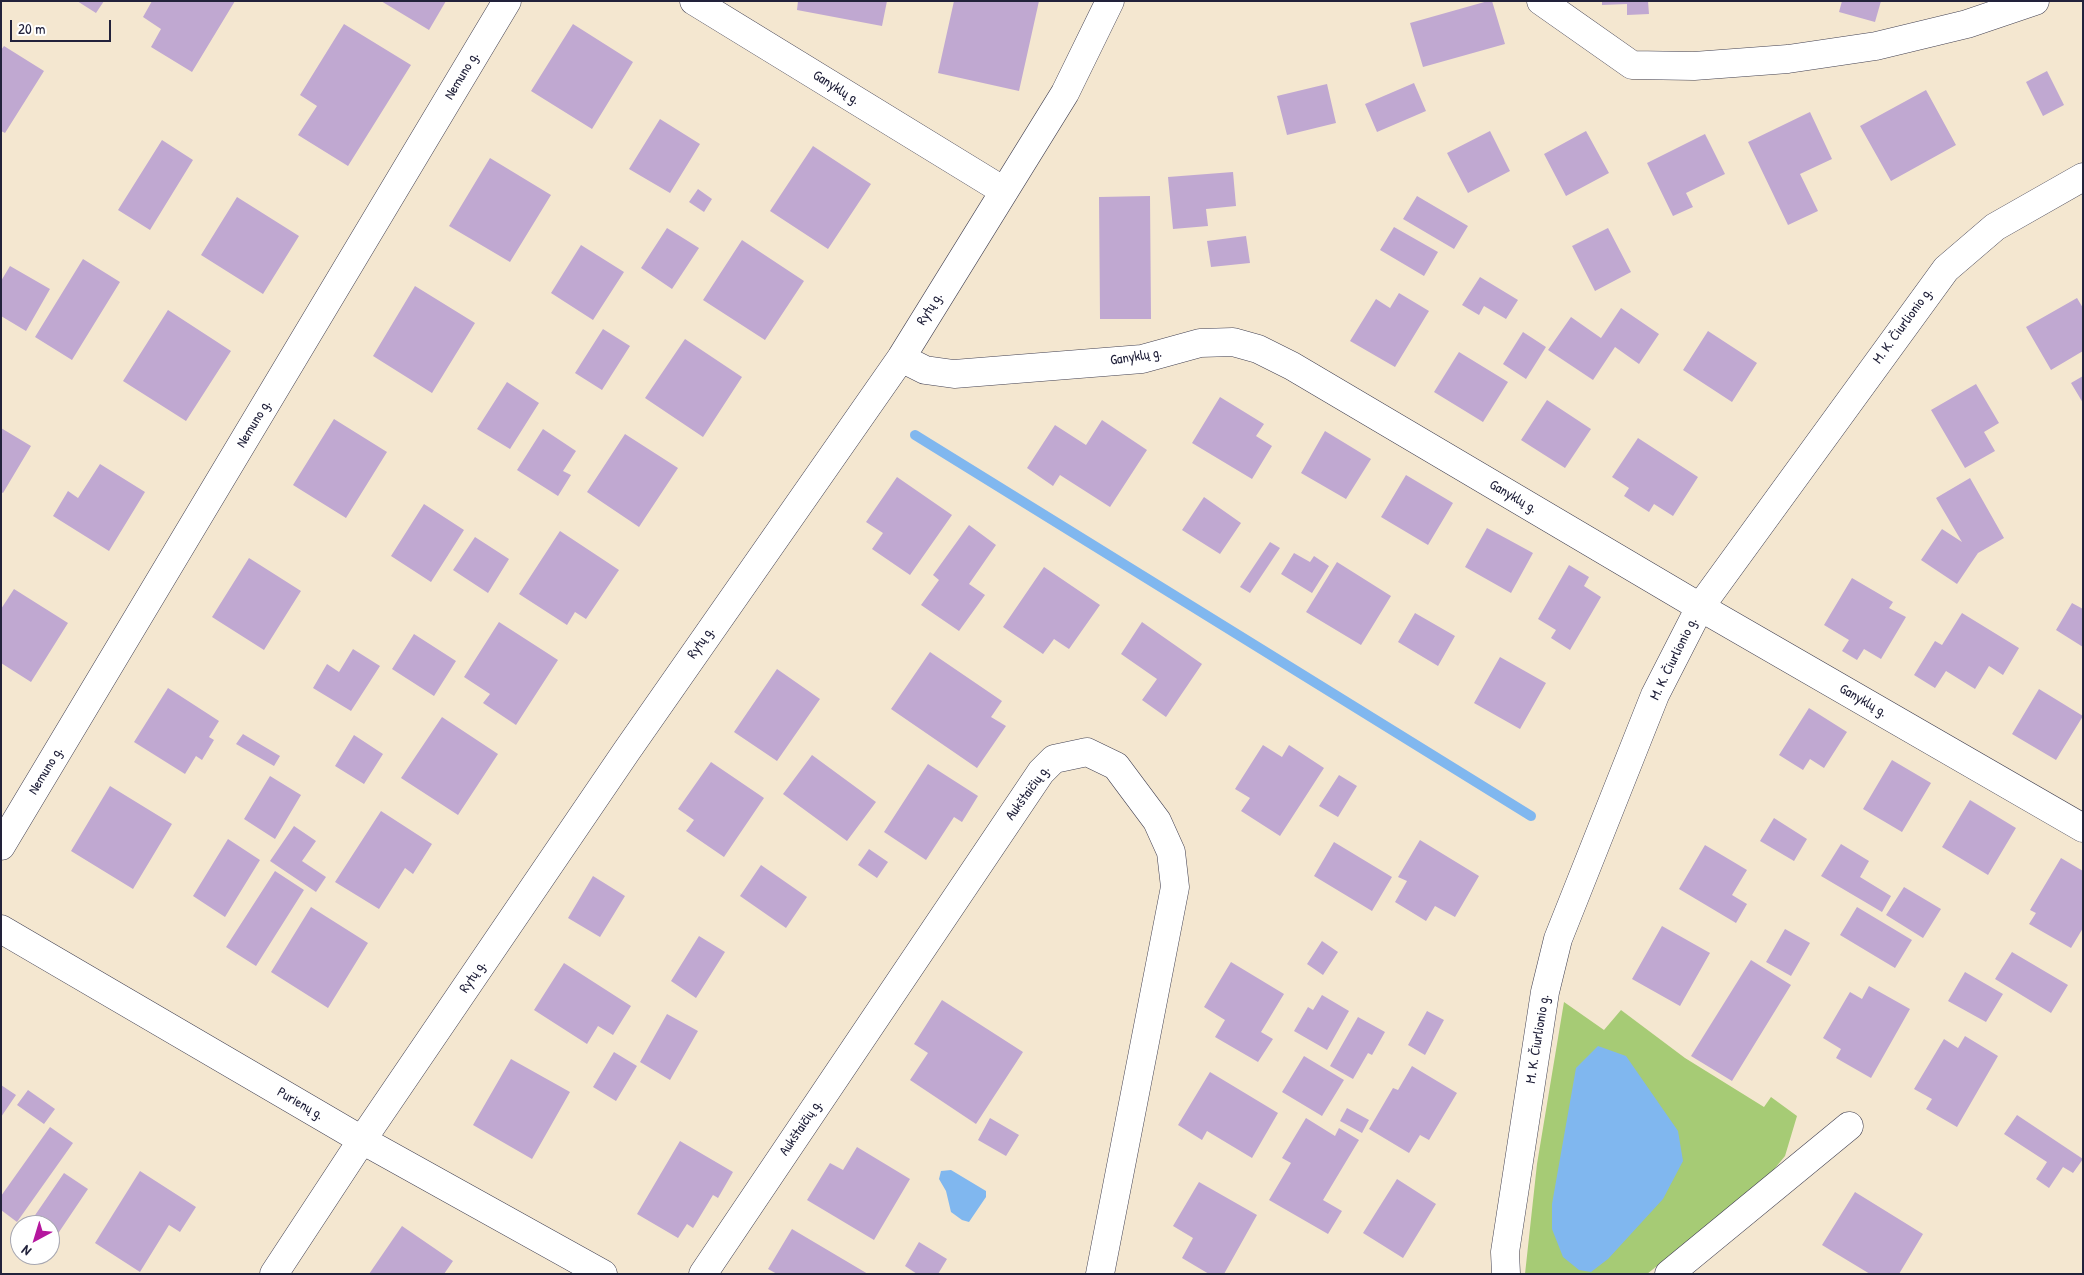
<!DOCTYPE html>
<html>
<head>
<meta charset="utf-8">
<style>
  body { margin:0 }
  #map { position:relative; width:2084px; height:1275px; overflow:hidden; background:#f4e7d0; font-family:"Patrick Hand",sans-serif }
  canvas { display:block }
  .frame { position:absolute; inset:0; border:2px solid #22223b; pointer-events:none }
  .north { position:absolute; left:10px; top:1215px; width:50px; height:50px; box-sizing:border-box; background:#fff; border:1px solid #a7a7b1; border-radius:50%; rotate:219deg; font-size:14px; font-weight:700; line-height:20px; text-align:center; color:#22223b }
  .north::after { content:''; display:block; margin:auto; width:18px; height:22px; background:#b5179e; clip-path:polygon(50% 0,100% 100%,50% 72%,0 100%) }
  .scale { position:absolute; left:10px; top:20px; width:101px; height:22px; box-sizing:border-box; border:2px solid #22223b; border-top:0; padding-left:6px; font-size:15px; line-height:18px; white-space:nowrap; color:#22223b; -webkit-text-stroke:4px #fff; paint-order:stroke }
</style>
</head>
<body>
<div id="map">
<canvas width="2084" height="1275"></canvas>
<div class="frame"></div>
<div class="north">N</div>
<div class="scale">20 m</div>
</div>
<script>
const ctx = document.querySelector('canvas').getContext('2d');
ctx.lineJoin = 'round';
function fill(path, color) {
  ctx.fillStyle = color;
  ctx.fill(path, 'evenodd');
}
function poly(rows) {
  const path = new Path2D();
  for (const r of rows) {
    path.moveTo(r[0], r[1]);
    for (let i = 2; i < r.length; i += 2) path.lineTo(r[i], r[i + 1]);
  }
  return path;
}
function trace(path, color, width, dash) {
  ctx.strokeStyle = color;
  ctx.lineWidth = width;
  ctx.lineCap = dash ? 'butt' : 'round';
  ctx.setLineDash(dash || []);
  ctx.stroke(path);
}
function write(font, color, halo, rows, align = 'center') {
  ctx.font = font + ' "Patrick Hand",sans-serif';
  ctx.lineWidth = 4;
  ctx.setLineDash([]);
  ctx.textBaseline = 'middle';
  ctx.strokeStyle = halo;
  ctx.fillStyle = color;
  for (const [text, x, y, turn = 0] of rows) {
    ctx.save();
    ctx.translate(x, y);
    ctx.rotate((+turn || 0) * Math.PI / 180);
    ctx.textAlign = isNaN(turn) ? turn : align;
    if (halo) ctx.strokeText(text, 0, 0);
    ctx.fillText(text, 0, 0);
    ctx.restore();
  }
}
fill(poly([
  [1564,1002,1604,1030,1621,1010,1685,1058,1764,1107,1771,1097,1797,1116,1785,1156,1767,1178,1647,1274,1525,1274,1537,1164]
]), '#a6cb75');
fill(poly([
  [1598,1046,1626,1056,1678,1131,1683,1161,1663,1199,1608,1259,1591,1272,1579,1270,1563,1257,1552,1229,1552,1204,1576,1068],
  [951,1170,986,1191,986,1197,969,1222,962,1220,951,1212,946,1191,939,1179,941,1171]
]), '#80b7ef');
trace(poly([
  [915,435,1531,816]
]), '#80b7ef', 10);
fill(poly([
  [77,1,104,1,96,13],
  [152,1,235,1,192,72,151,47,161,29,143,17],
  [381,1,446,1,429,30],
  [798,1,887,1,882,26,797,10],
  [954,1,1039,1,1019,91,938,73],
  [1488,1,1492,1,1505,44,1423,67,1410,23],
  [1602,1,1648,1,1649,14,1627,15,1627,4,1602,5],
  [1842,1,1881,1,1875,22,1839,12],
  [344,24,411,65,348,166,298,135,317,106,300,95],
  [573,24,633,62,592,129,531,91],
  [4,46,44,71,5,133,1,131,1,50],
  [2047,71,2064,105,2043,116,2026,82],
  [1414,83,1426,111,1377,132,1365,104],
  [1327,84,1336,123,1287,135,1277,96],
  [1926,90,1956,145,1891,181,1860,126],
  [1810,112,1832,159,1800,174,1818,211,1788,225,1748,142],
  [660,119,700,144,670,193,629,169],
  [1490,131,1510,171,1468,193,1447,153],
  [1586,131,1609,173,1566,196,1544,154],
  [1705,134,1725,174,1686,193,1693,207,1673,216,1647,163],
  [162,140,193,160,150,230,118,210],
  [813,146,871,184,828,249,770,211],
  [490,158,551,195,510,262,449,226],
  [1233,172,1236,206,1206,209,1208,226,1173,229,1168,177],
  [698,189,712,199,704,212,689,202],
  [1150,196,1151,319,1100,319,1099,197],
  [1417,196,1468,226,1454,249,1403,219],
  [237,197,299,236,263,294,201,255],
  [1394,227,1438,252,1424,276,1380,250],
  [667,228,699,248,672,289,641,268],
  [1608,228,1631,272,1595,291,1572,246],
  [1246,236,1250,263,1211,267,1207,241],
  [742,240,804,281,765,340,703,300],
  [581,245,624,272,593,320,551,293],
  [83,259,120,282,72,360,35,337],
  [10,266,50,289,26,331,1,316,1,281],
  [1480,277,1518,300,1506,319,1484,306,1479,315,1462,305],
  [415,286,475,323,432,393,373,356],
  [1399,293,1429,311,1395,367,1350,341,1376,299,1390,308],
  [2077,298,2083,308,2083,351,2051,370,2026,327],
  [1621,308,1659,334,1639,364,1615,347,1593,380,1548,350,1571,317,1601,338],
  [168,310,231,351,186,421,123,381],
  [603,329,630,346,602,390,575,373],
  [1708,331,1757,363,1732,402,1683,370],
  [1523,332,1546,347,1526,379,1503,364],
  [685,339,742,377,703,437,645,398],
  [1459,352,1508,382,1483,422,1434,392],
  [2083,376,2083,403,2071,383],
  [507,382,539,403,510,449,477,429],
  [1976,384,1999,423,1984,432,1995,451,1965,468,1931,410],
  [1220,397,1264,424,1256,436,1272,446,1252,479,1192,443],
  [1547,400,1591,429,1565,468,1521,440],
  [334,419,387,452,346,518,293,485],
  [1102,420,1147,450,1110,507,1060,475,1053,486,1027,468,1055,425,1086,445],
  [1,428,31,446,3,493,1,492],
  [543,429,576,451,563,471,571,475,558,496,517,470],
  [1325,431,1371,459,1346,499,1301,473],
  [625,434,678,468,639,527,587,492],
  [1638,438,1698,477,1673,516,1654,504,1649,512,1624,496,1629,488,1612,477],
  [100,464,145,492,109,551,53,516,68,491,78,498],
  [1406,475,1453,503,1428,545,1381,517],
  [897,477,952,515,910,575,872,549,883,533,866,522],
  [1970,478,2004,538,1978,553,1957,584,1921,560,1942,529,1962,542,1936,498],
  [1204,497,1241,523,1220,554,1182,530],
  [424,504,464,530,431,582,391,556],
  [969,525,996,545,969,584,985,595,959,631,921,605,939,580,933,575],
  [1487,528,1533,553,1511,593,1465,567],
  [560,531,619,570,586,619,575,612,567,625,519,594],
  [475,537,509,559,488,593,453,570],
  [1270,542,1280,548,1250,593,1240,587],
  [1294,553,1310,562,1314,556,1329,566,1312,593,1281,574],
  [249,558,301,591,264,650,212,617],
  [1337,562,1391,596,1361,645,1306,612],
  [1569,565,1589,577,1584,586,1601,597,1570,650,1551,638,1556,630,1538,619],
  [1044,567,1100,605,1069,649,1054,639,1043,654,1003,627],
  [1852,578,1893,602,1889,608,1906,617,1881,659,1864,649,1857,660,1842,651,1849,640,1824,625],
  [14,589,68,623,31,682,1,663,1,609],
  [2072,603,2083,609,2083,647,2056,630],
  [1415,613,1455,636,1438,666,1398,642],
  [1962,613,2019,648,2003,675,1989,666,1975,689,1946,671,1935,688,1914,675,1935,641,1942,645],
  [499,622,558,660,516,725,483,703,490,694,464,677],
  [1142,622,1202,664,1166,717,1142,700,1157,679,1121,654],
  [414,634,456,661,434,696,392,669],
  [353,649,380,666,351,711,313,688,327,664,339,672],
  [930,652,1002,701,991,717,1006,726,977,768,891,709],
  [1500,657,1546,683,1520,729,1474,703],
  [777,669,820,699,777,761,734,732],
  [168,688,219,721,209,737,214,740,202,760,196,756,185,774,134,742],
  [2039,689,2083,716,2056,760,2012,734],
  [1809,708,1847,732,1824,768,1810,759,1803,770,1779,755],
  [442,717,498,754,458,815,401,778],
  [243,734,280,756,274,766,236,744],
  [354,735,383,754,364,784,335,766],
  [1263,745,1282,757,1289,745,1324,768,1280,836,1241,811,1250,798,1235,789],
  [812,755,876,802,847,841,783,794],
  [1892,760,1931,783,1902,832,1863,809],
  [711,762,764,798,724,857,686,831,694,820,678,809],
  [928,764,978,796,962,822,954,817,926,860,884,832],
  [1339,775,1357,786,1338,817,1319,806],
  [270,776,301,795,275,839,244,819],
  [110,786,172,824,133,889,71,851],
  [1970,800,2016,828,1988,875,1942,847],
  [381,811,432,844,413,874,405,868,379,909,335,882],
  [1774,818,1807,839,1794,861,1760,841],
  [294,826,316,841,302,861,326,877,316,892,270,861],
  [228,839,260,860,225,917,193,896],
  [1420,840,1479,876,1455,917,1435,906,1426,921,1395,902,1407,881,1398,877],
  [1334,842,1392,877,1372,911,1314,876],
  [1841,844,1869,861,1860,877,1891,896,1882,912,1821,876],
  [1705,845,1747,870,1732,895,1747,904,1736,923,1679,889],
  [869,849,888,862,877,878,858,865],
  [2061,858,2083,871,2083,928,2071,948,2029,924,2036,913,2030,910],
  [761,865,807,897,786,928,740,896],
  [275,871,304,890,256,966,226,947],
  [593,876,625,896,600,937,568,918],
  [1904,887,1941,909,1923,938,1886,915],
  [311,907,368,943,328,1008,271,972],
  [1857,907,1912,940,1895,968,1840,935],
  [1662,926,1710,953,1680,1006,1632,979],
  [1785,929,1810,943,1791,976,1766,962],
  [699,936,725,952,696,998,671,981],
  [1322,941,1338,952,1323,975,1307,964],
  [2012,952,2068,985,2051,1013,1995,979],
  [1751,960,1791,985,1732,1081,1691,1056],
  [1231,962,1284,994,1261,1032,1273,1039,1258,1062,1215,1037,1225,1020,1204,1007],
  [564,963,631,1006,613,1035,598,1026,587,1044,534,1010],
  [1965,972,2003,994,1986,1022,1948,1001],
  [1869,986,1910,1009,1871,1078,1836,1058,1841,1049,1823,1038,1850,992,1862,999],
  [1322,995,1349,1011,1327,1050,1294,1031,1308,1007,1313,1010],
  [942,1000,1023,1052,976,1124,910,1080,928,1053,914,1044],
  [1427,1011,1444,1020,1425,1055,1408,1045],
  [667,1014,698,1031,670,1080,640,1062],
  [1358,1017,1385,1032,1372,1055,1368,1053,1353,1079,1330,1066],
  [1965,1036,1998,1056,1957,1127,1926,1109,1932,1099,1914,1089,1944,1039,1958,1048],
  [614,1052,637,1066,616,1101,593,1087],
  [1304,1056,1344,1080,1322,1116,1282,1092],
  [511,1059,570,1092,532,1159,473,1125],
  [1412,1066,1457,1093,1429,1140,1420,1135,1409,1153,1369,1129,1393,1088,1398,1090],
  [1210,1072,1278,1113,1252,1158,1207,1131,1202,1140,1178,1125],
  [1,1085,16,1095,1,1117],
  [28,1090,55,1109,44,1124,17,1105],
  [1347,1108,1369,1120,1362,1133,1340,1121],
  [2017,1115,2083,1159,2073,1173,2063,1167,2049,1188,2036,1179,2047,1162,2004,1134],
  [990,1118,1019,1135,1006,1156,978,1140],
  [1306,1118,1335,1136,1339,1128,1359,1140,1323,1200,1342,1211,1328,1234,1269,1200,1291,1163,1282,1158],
  [50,1127,73,1143,17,1222,1,1210,1,1196],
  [680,1141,733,1172,718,1198,713,1195,693,1228,687,1224,678,1238,637,1214],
  [857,1147,910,1179,874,1240,807,1200,830,1163,843,1170],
  [140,1171,196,1207,180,1232,169,1225,140,1272,95,1243],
  [64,1173,88,1189,53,1241,50,1239,50,1225,29,1224],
  [1397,1179,1436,1204,1403,1258,1363,1233],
  [1199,1182,1257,1215,1224,1274,1209,1274,1182,1258,1193,1238,1173,1226],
  [1855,1192,1923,1234,1899,1274,1870,1274,1822,1245],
  [402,1226,453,1261,444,1274,369,1274],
  [792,1229,868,1274,777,1274,768,1269],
  [919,1242,947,1259,938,1274,917,1274,905,1266]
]), '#c0a8d1');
const minor = poly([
  [694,1,1004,191],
  [1541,1,1632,65,1694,66,1788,59,1876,46,1967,24,2035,1],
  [901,358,925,370,954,374,1142,359,1200,343,1233,342,1258,349,1292,366,1700,607,2083,828],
  [1,846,507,1],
  [1,929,362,1140,603,1274],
  [274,1274,362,1140,626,752,901,358,1065,93,1110,1],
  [703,1274,1041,772,1054,759,1087,752,1116,766,1157,821,1171,852,1175,887,1100,1274],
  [1506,1274,1505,1252,1545,992,1558,939,1655,695,1700,607,1946,269,1995,227,2083,177],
  [1669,1274,1849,1126]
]);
trace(minor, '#424051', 29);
trace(minor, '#fff', 28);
write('14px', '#22223b', '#fff', [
  ["Nemuno g.",462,76,-59],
  ["Ganyklų g.",836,88,32],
  ["Rytų g.",930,309,-58],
  ["M. K. Čiurlionio g.",1903,326,-54],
  ["Ganyklų g.",1136,357,-9],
  ["Nemuno g.",254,424,-59],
  ["Ganyklų g.",1513,497,30],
  ["Rytų g.",701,643,-55],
  ["M. K. Čiurlionio g.",1674,659,-64],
  ["Ganyklų g.",1863,701,30],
  ["Nemuno g.",46,771,-59],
  ["Aukštaičių g.",1028,793,-54],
  ["Rytų g.",473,977,-56],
  ["M. K. Čiurlionio g.",1538,1039,-81],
  ["Purienų g.",300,1104,30],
  ["Aukštaičių g.",801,1128,-56]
]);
</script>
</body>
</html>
